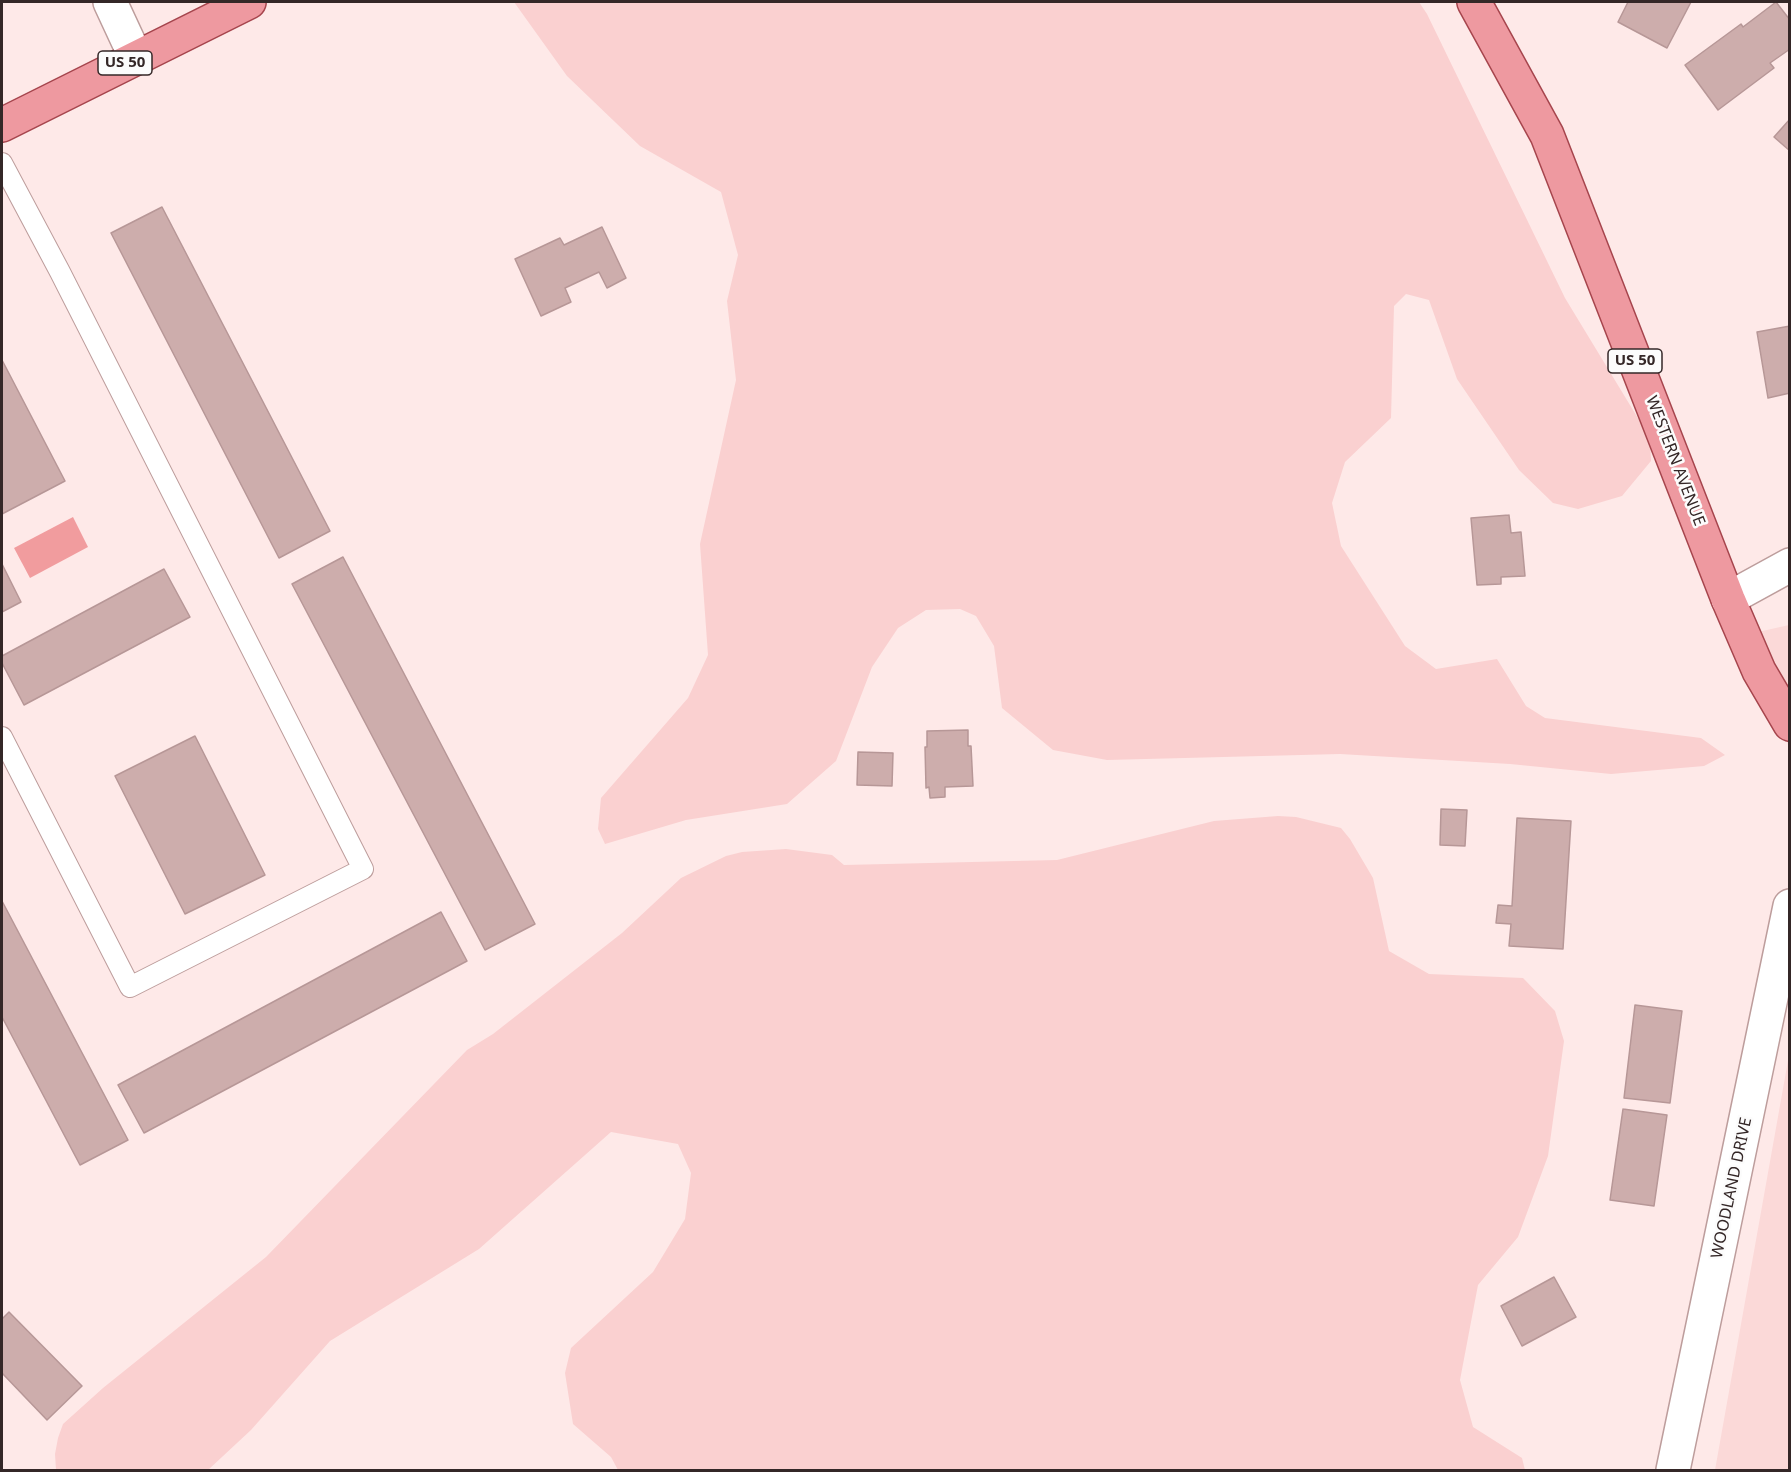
<!DOCTYPE html>
<html>
<head>
<meta charset="utf-8">
<style>
  body { margin:0 }
  #map { position:relative; width:1791px; height:1472px; overflow:hidden; background:#fee9e8; font-family:"Noto Sans",sans-serif }
  canvas { display:block }
  .frame { position:absolute; inset:0; border:3px solid #342727; pointer-events:none }
</style>
</head>
<body>
<div id="map">
<canvas width="1791" height="1472"></canvas>
<div class="frame"></div>
</div>
<script>
const ctx = document.querySelector('canvas').getContext('2d');
ctx.lineJoin = 'round';
function fill(path, color) {
  ctx.fillStyle = color;
  ctx.fill(path, 'evenodd');
}
function poly(rows) {
  const path = new Path2D();
  for (const r of rows) {
    path.moveTo(r[0], r[1]);
    for (let i = 2; i < r.length; i += 2) path.lineTo(r[i], r[i + 1]);
  }
  return path;
}
function trace(path, color, width, dash) {
  ctx.strokeStyle = color;
  ctx.lineWidth = width;
  ctx.lineCap = dash ? 'butt' : 'round';
  ctx.setLineDash(dash || []);
  ctx.stroke(path);
}
function write(font, color, halo, rows, align = 'center') {
  ctx.font = font + ' "Noto Sans",sans-serif';
  ctx.lineWidth = 5;
  ctx.setLineDash([]);
  ctx.textBaseline = 'middle';
  ctx.strokeStyle = halo;
  ctx.fillStyle = color;
  for (const [text, x, y, turn = 0] of rows) {
    ctx.save();
    ctx.translate(x, y);
    ctx.rotate((+turn || 0) * Math.PI / 180);
    ctx.textAlign = isNaN(turn) ? turn : align;
    if (halo) ctx.strokeText(text, 0, 0);
    ctx.fillText(text, 0, 0);
    ctx.restore();
  }
}
fill(poly([
  [1789,625,1789,749,1758,632],
  [1789,1055,1789,1470,1715,1470]
]), '#fbd9d8');
fill(poly([
  [514,2,1419,2,1427,14,1565,298,1650,438,1651,461,1622,496,1578,509,1553,503,1519,470,1457,379,1429,300,1406,294,1394,306,1391,418,1345,462,1332,503,1341,546,1405,646,1436,669,1497,659,1526,706,1545,718,1701,738,1725,755,1704,766,1611,774,1510,764,1340,754,1107,760,1053,750,1002,708,994,646,976,616,960,609,926,610,898,628,872,667,836,761,787,804,686,820,605,844,598,829,601,798,688,698,708,655,700,544,736,380,727,301,738,255,721,192,640,146,567,76],
  [1278,816,1296,817,1341,828,1350,839,1373,878,1389,951,1429,974,1523,978,1555,1011,1564,1041,1548,1156,1518,1237,1478,1285,1460,1380,1473,1427,1522,1458,1525,1470,618,1470,611,1457,573,1424,565,1373,571,1348,653,1272,685,1219,691,1173,678,1144,611,1132,479,1249,330,1341,251,1430,208,1470,56,1470,55,1454,58,1438,63,1424,103,1388,266,1257,467,1050,493,1034,622,933,681,878,726,856,742,852,786,849,832,855,844,865,1057,860,1214,821]
]), '#fad0d0');
fill(poly([
  [73,517,88,547,30,578,14,548]
]), '#f19c9e');
const building = poly([
  [1628,2,1691,2,1667,48,1618,22,1628,2],
  [1776,2,1790,20,1790,49,1770,63,1774,68,1718,110,1685,65,1741,24,1743,27,1776,2],
  [1790,119,1790,151,1774,137,1790,119],
  [162,207,330,531,279,558,111,233,162,207],
  [602,227,626,278,607,288,599,272,565,288,571,302,541,316,515,259,560,238,564,245,602,227],
  [1790,326,1790,393,1768,398,1757,332,1790,326],
  [2,360,65,481,2,514,2,360],
  [1509,515,1511,533,1521,532,1525,576,1501,577,1501,584,1477,585,1471,518,1509,515],
  [343,557,535,924,485,950,292,584,343,557],
  [2,564,21,602,2,612,2,564],
  [164,569,190,617,24,705,2,663,2,656,164,569],
  [968,730,968,746,971,746,973,786,945,787,945,797,930,798,929,787,926,788,925,747,927,747,927,731,968,730],
  [195,736,265,875,185,914,115,776,195,736],
  [858,752,893,753,892,786,857,785,858,752],
  [1441,809,1467,810,1465,846,1440,845,1441,809],
  [1517,818,1571,821,1563,949,1509,946,1511,924,1496,923,1498,905,1512,906,1517,818],
  [2,901,128,1140,80,1165,2,1017,2,901],
  [441,912,467,961,144,1133,118,1085,441,912],
  [1635,1005,1682,1011,1670,1103,1624,1098,1635,1005],
  [1623,1109,1667,1115,1654,1206,1610,1200,1623,1109],
  [1554,1277,1576,1317,1522,1346,1501,1306,1554,1277],
  [9,1312,82,1386,47,1420,2,1373,2,1319,9,1312]
]);
fill(building, '#cdadac');
trace(building, '#b79797', 1.5);
const service = poly([
  [2,163,60,272,363,869,130,987,2,737]
]);
const minor = poly([
  [110,2,136,58],
  [1728,599,1790,565],
  [1673,1470,1790,906]
]);
const primary = poly([
  [1474,2,1547,135,1728,599,1759,671,1790,724],
  [2,125,249,2]
]);
trace(service, '#bd9d9c', 22);
trace(minor, '#bd9d9c', 36);
trace(primary, '#a6454d', 36);
trace(service, '#fff', 20);
trace(minor, '#fff', 33);
trace(primary, '#ee99a0', 33);
for (const [x, y, w] of [
  [125,63,54],
  [1635,361,54]
]) {
  const box = new Path2D();
  box.roundRect(x - w / 2, y - 12, w, 24, 4.5);
  ctx.fillStyle = '#fcfcfc';
  ctx.fill(box);
  trace(box, '#342727', 1.5);
}
write('bold 15px', '#342727', null, [
  ["US 50",125,63],
  ["US 50",1635,361]
]);
write('16px', '#342727', '#fcfcfc', [
  ["WESTERN AVENUE",1675,461,69],
  ["WOODLAND DRIVE",1732,1188,-78]
]);
</script>
</body>
</html>
